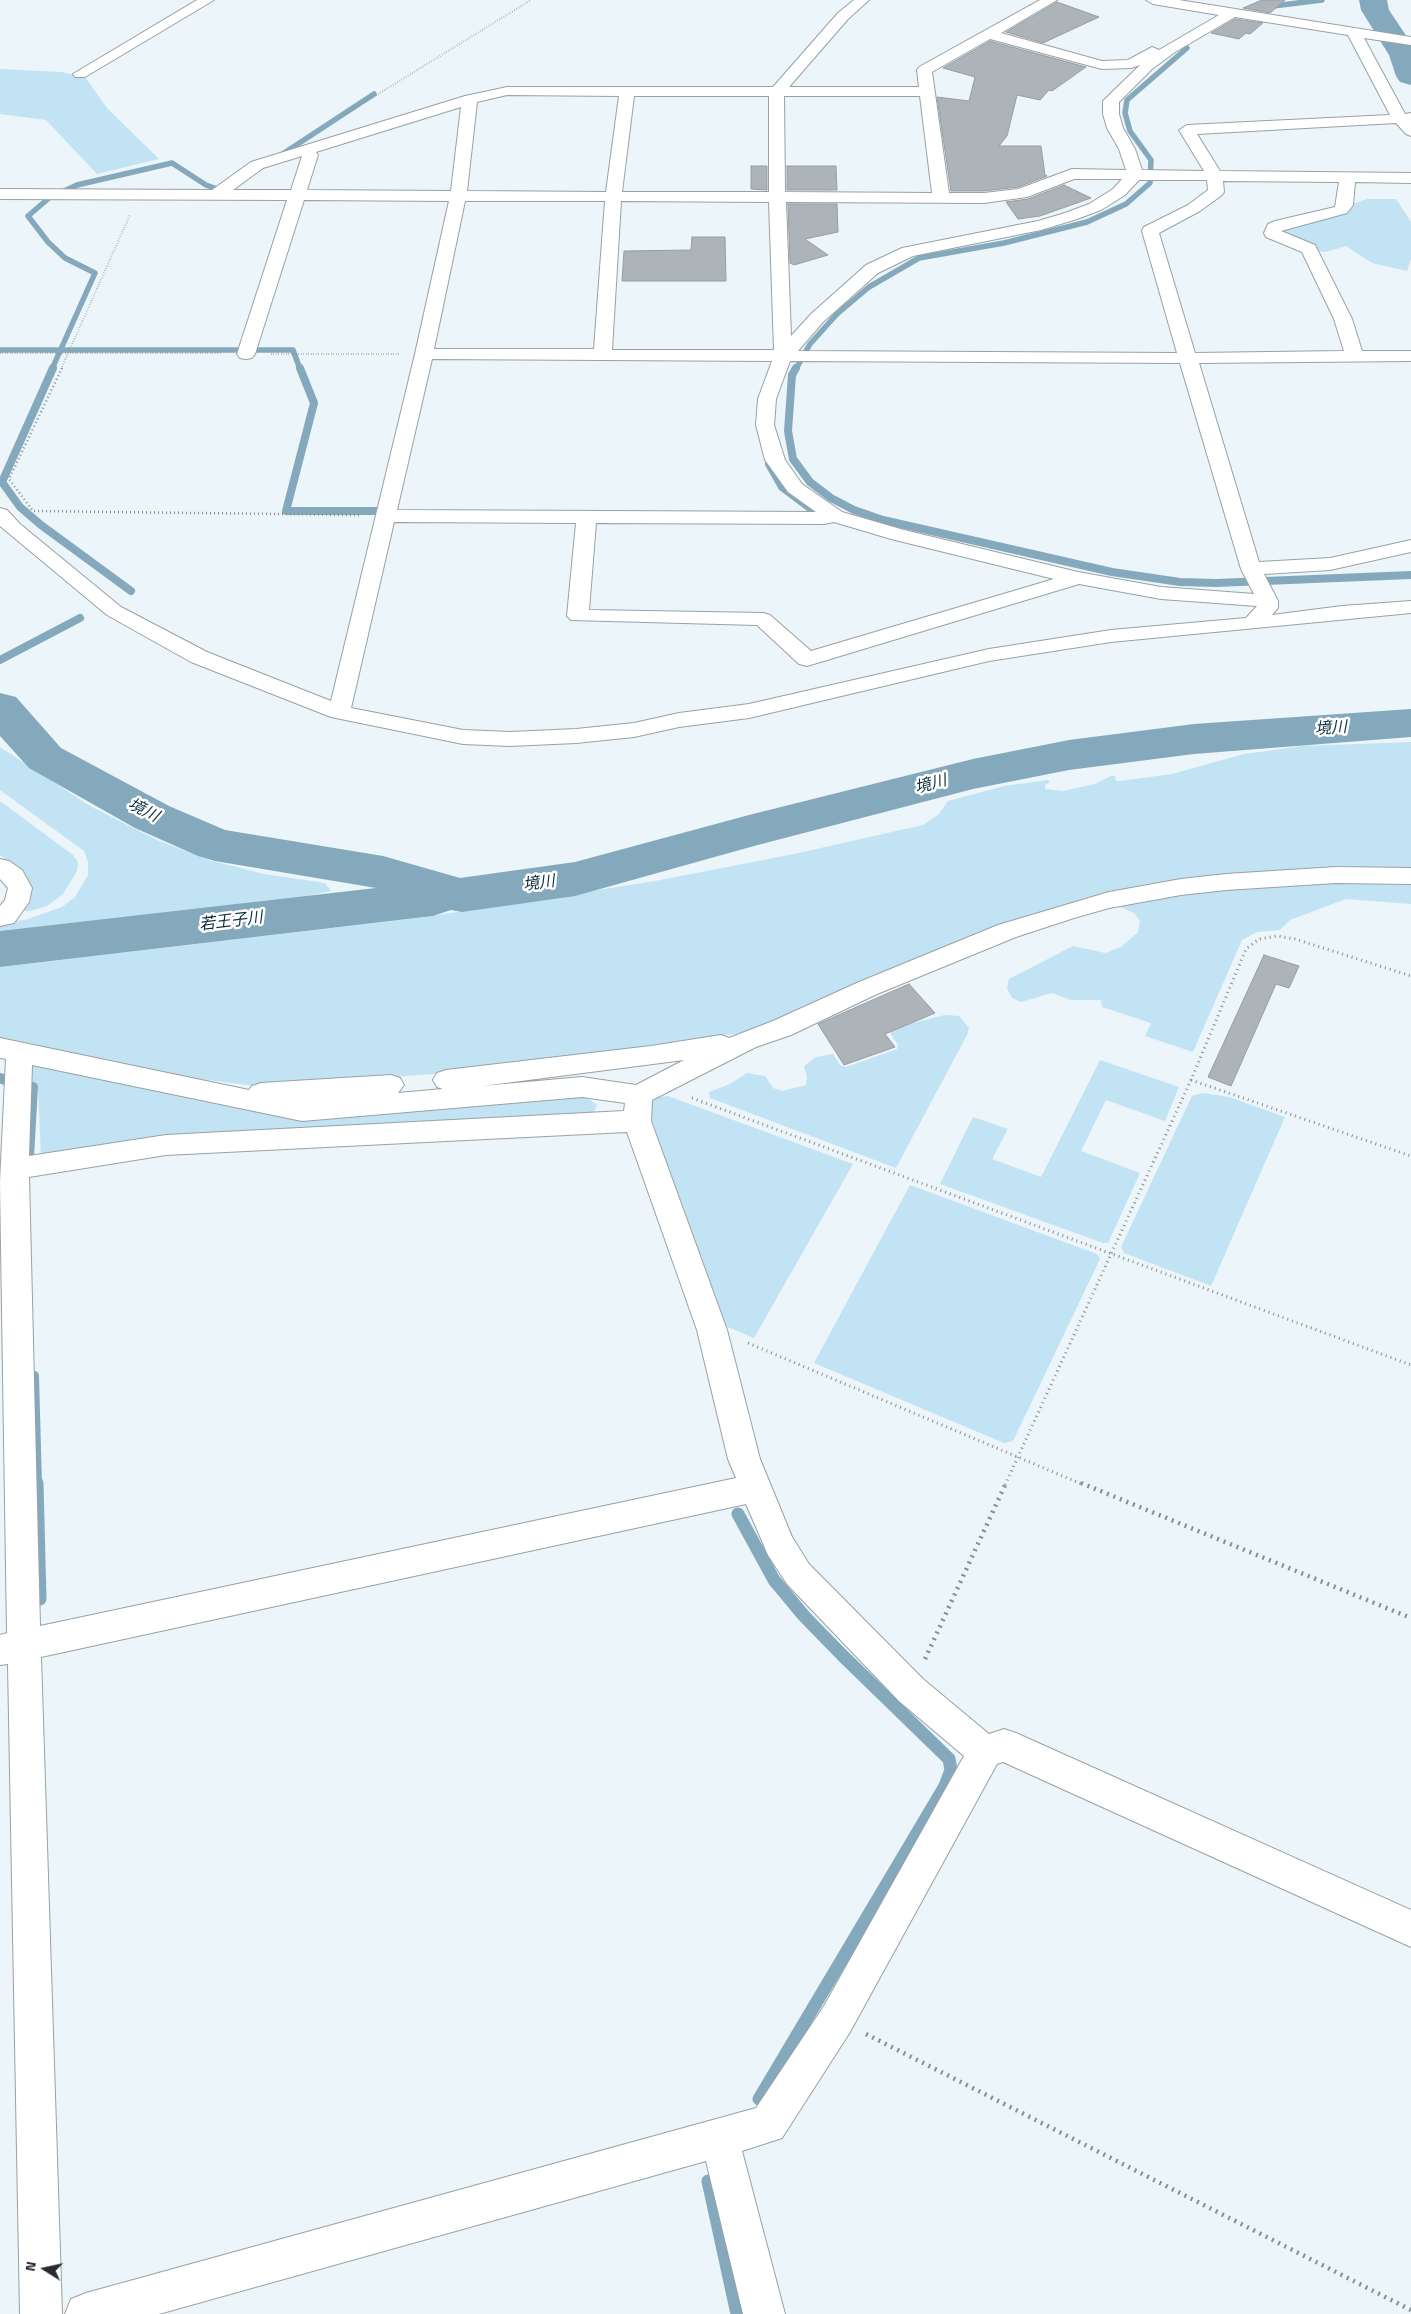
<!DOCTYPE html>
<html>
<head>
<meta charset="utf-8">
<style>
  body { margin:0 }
  #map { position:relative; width:1411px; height:2314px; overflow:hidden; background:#ecf5f9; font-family:"Titillium Web",sans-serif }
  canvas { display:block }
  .north { position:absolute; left:20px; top:2244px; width:50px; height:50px; -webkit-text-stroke:4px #fff; paint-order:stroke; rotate:280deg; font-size:14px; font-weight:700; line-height:20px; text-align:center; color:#292c2e }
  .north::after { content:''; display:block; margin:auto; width:18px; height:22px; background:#292c2e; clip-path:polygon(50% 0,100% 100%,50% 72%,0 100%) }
</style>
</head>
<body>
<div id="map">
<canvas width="1411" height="2314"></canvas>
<div class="north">N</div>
</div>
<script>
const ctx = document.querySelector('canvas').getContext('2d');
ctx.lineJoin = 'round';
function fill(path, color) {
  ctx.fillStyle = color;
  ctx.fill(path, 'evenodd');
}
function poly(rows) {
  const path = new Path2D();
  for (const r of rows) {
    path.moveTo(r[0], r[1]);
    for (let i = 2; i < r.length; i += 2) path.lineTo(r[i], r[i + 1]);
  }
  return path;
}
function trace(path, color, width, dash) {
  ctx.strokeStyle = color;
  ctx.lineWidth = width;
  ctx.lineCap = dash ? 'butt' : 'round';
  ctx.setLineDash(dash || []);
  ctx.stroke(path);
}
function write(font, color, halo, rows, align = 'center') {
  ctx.font = font + ' "Titillium Web","Noto Sans JP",sans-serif';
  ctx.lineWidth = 5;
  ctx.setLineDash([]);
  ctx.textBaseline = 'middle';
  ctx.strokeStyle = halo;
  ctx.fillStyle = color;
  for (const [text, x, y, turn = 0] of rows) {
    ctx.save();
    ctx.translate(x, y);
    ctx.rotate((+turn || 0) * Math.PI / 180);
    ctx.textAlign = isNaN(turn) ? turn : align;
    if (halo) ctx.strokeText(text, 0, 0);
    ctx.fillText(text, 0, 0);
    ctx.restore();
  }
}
fill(poly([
  [0,69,61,72,85,77,107,108,159,159,97,174,46,120,0,114],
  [1367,199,1396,199,1411,222,1411,259,1407,271,1372,263,1346,246,1326,252,1316,251,1281,236,1278,230],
  [1411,742,1411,869,1123,890,1044,911,971,938,749,1032,459,1072,263,1087,136,1071,0,1041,0,967,419,918,655,881,794,854,923,825,939,814,948,801,1004,786,1048,780,1050,782,1045,785,1045,789,1063,791,1095,784,1111,776,1115,776,1116,781,1120,781,1172,774,1244,754,1267,751,1302,746],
  [0,747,90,806,157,840,209,860,264,874,325,883,331,891,307,896,0,933,0,923,25,920,62,907,75,897,88,875,88,862,84,851,0,790],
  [0,801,73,855,78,862,77,871,63,894,47,906,30,911,18,911,29,893,29,882,20,871,0,855],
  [1411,880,1411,904,1346,899,1290,920,1280,930,1257,932,1242,940,1193,1052,1145,1036,1151,1023,1102,1007,1101,1000,1071,1000,1052,993,1021,1002,1012,998,1007,988,1009,979,1073,946,1105,953,1121,947,1138,932,1140,921,1134,913,1120,907,1124,901,1278,883],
  [945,1015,959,1016,969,1028,967,1035,896,1168,710,1098,709,1092,730,1084,747,1073,765,1076,773,1088,782,1091,806,1085,807,1077,804,1066,816,1057,833,1054,840,1065,846,1067,897,1049,898,1045,890,1033,892,1028],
  [1100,1060,1179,1087,1165,1121,1106,1100,1081,1151,1140,1173,1108,1243,1103,1243,940,1184,973,1117,1008,1129,992,1159,1041,1177],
  [35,1061,293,1118,576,1095,590,1100,597,1105,594,1112,581,1114,41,1157,38,1088,30,1085,29,1066],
  [1202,1093,1229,1097,1285,1117,1211,1286,1124,1253,1121,1247,1192,1096],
  [668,1096,853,1164,754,1338,723,1325,647,1113,652,1102,658,1097],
  [910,1185,1097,1254,1100,1259,1013,1441,1004,1443,814,1363]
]), '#c2e3f4');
trace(poly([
  [1265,7,1322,0],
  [275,159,374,94],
  [0,350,293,350,300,369],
  [52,369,95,273,65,258,48,242,28,216,49,198,77,185,172,163,206,185,225,192,227,190],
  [796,369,810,344,837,314,869,287,919,258,1004,243,1087,222,1126,204,1150,183,1151,160,1130,131,1125,113,1127,100,1187,48]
]), '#85a9bc', 5.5);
trace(poly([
  [53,368,2,482,20,507,41,525,131,591],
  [300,368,314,403,286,511,390,511],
  [796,368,792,375,788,431,793,459,810,482,831,498,854,510,883,520,1112,572,1180,582,1216,583,1411,575],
  [769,464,782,487,818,514,810,514],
  [0,660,80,618]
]), '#85a9bc', 8);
trace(poly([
  [0,1078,5,1080],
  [29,1157,33,1087],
  [34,1376,37,1485]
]), '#85a9bc', 10);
trace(poly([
  [37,1483,40,1599],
  [738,1514,774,1580,804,1616,842,1655,949,1759,951,1770,945,1786,759,2099],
  [708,2181,737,2314]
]), '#85a9bc', 13);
fill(poly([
  [1359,0,1387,0,1389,10,1411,43,1411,85,1400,82,1396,76,1389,55,1361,10,1359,0],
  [0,693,16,697,61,748,169,806,225,830,383,856,460,878,575,862,749,815,973,759,1069,740,1194,724,1411,709,1411,737,1194,754,1069,770,973,789,754,846,575,896,462,912,451,910,433,916,0,967,0,931,376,888,215,861,198,856,135,828,29,768,0,736,0,693]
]), '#85a9bc');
const building = poly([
  [1262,0,1285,0,1270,13,1243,8,1262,0],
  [1057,2,1099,17,1043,43,1006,32,1057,2],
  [1235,19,1263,23,1250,34,1246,33,1239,39,1211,33,1235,19],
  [990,41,1086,67,1052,91,1049,90,1040,100,1017,95,1007,136,999,146,1041,146,1045,175,1047,176,1018,187,984,191,951,191,937,97,969,101,975,77,943,68,990,41],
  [751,166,767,166,767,190,751,189,751,166],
  [787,166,836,166,837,190,787,190,787,166],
  [1064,185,1091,198,1040,216,1018,219,1006,202,1028,199,1064,185],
  [788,204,837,204,838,232,805,239,828,255,794,265,790,263,788,204],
  [692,237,725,237,726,281,622,281,624,251,691,250,692,237],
  [1264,955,1299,966,1289,988,1276,984,1231,1086,1208,1077,1264,955],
  [909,984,935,1013,885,1034,895,1047,844,1065,818,1024,909,984]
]);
fill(building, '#acb4b9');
trace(building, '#969ea2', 1);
const street = poly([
  [197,0,214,0,85,77,75,77,73,74,197,0],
  [854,0,869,0,848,19,789,87,919,87,917,70,919,67,1040,0,1057,0,1001,33,1102,61,1128,60,1152,47,1159,50,1219,15,1153,4,1146,0,1179,0,1411,37,1411,45,1364,38,1405,114,1411,113,1411,136,1406,134,1396,123,1197,134,1220,171,1411,173,1411,183,1355,182,1353,205,1347,213,1281,231,1315,245,1352,319,1362,351,1411,351,1411,361,1199,363,1259,562,1330,558,1411,540,1411,552,1330,570,1264,574,1278,601,1278,608,1272,615,1342,606,1411,601,1411,613,1111,642,989,661,749,718,679,727,634,737,576,743,510,746,463,744,331,717,191,662,107,615,0,526,0,508,7,510,20,524,121,607,207,652,331,701,415,354,449,201,304,200,255,354,252,358,246,359,240,358,237,354,287,200,0,199,0,189,212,190,251,162,465,96,507,87,773,87,838,13,854,0],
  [1235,17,1348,35,1390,115,1187,125,1179,130,1204,171,1142,170,1135,149,1123,128,1119,114,1119,102,1152,69,1175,52,1235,17],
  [990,39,1102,69,1131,68,1140,65,1103,101,1103,114,1107,128,1119,149,1126,170,1072,169,1018,189,984,193,949,193,932,72,990,39],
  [507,95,619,96,606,192,467,191,477,102,507,95],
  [634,96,769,96,769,192,622,192,634,96],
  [784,96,920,96,932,193,785,192,784,96],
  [461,107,451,191,307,190,318,155,316,152,461,107],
  [302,156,291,190,233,190,263,168,302,156],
  [1074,179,1122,179,1113,189,1089,204,1065,213,1038,221,902,248,866,265,811,314,791,336,786,202,984,203,1027,197,1074,179],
  [1139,180,1207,180,1208,190,1188,205,1144,227,1142,231,1177,353,798,351,823,322,878,273,913,256,1041,230,1077,219,1101,210,1125,195,1139,180],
  [1223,181,1339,182,1335,207,1275,221,1268,224,1264,233,1266,237,1302,252,1334,319,1344,351,1195,353,1159,233,1200,211,1222,195,1224,192,1223,181],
  [465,201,605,201,594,349,434,349,465,201],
  [621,201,769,202,774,350,612,350,621,201],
  [432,359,772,361,758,399,756,425,765,460,788,492,816,512,397,510,432,359],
  [790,361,1180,363,1241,569,1254,594,1161,587,1078,572,904,530,842,512,802,484,785,460,774,425,776,399,790,361],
  [394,522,576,523,567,616,571,620,757,625,799,664,807,666,1079,584,1161,599,1257,606,1246,618,1111,630,989,649,749,704,679,713,634,723,576,729,510,732,463,730,351,708,394,522],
  [834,522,891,539,1054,579,811,651,770,615,763,613,589,610,596,523,824,524,834,522],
  [0,859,9,861,22,870,32,888,29,902,14,923,0,926,0,906,5,900,8,888,0,879,0,859],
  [1336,867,1411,868,1411,884,1336,883,1226,890,1181,895,1109,908,1074,918,1016,937,877,994,791,1035,756,1047,652,1100,651,1121,727,1330,760,1459,792,1537,809,1564,923,1679,989,1734,1004,1729,1016,1733,1411,1910,1411,1947,1003,1762,997,1764,850,2032,782,2138,742,2151,785,2314,743,2314,706,2161,159,2314,65,2314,71,2299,86,2293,756,2108,824,2006,964,1756,899,1701,787,1584,768,1555,746,1504,41,1657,62,2314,20,2314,8,1664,0,1665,0,1635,7,1633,0,1182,6,1059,0,1058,0,1038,249,1090,252,1086,261,1083,391,1075,400,1078,404,1085,398,1093,443,1089,437,1087,433,1080,437,1073,446,1070,651,1046,721,1035,729,1038,773,1021,859,982,998,925,1109,892,1181,879,1226,874,1336,867],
  [684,1060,636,1085,582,1077,482,1086,684,1060],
  [32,1065,302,1121,582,1097,625,1103,624,1111,166,1135,29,1156,32,1065],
  [627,1132,697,1330,728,1459,736,1478,40,1626,29,1177,166,1155,627,1132]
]);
trace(street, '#99a1a5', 2);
trace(poly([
  [344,115,531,0],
  [0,353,222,353],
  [271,354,399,354],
  [61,369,130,215]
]), '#888e91', 2, [0.5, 2]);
trace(poly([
  [62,368,9,479,33,511,359,515]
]), '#888e91', 2.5, [1, 3]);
trace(poly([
  [1191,1080,1411,1156],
  [692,1098,1411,1365],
  [748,1343,1084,1485],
  [1005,1485,1191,1080,1246,949,1259,939,1277,936,1295,939,1411,976]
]), '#888e91', 3, [1, 4]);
trace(poly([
  [1081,1483,1411,1618],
  [925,1659,1006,1483],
  [866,2034,1411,2310]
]), '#888e91', 4.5, [2, 5]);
fill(street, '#fff');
write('italic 16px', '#0d2f3d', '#fff', [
  ["境川",1331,729,-4],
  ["境川",931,785,-15],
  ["境川",143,811,27],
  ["境川",539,884,-8],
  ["若王子川",231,922,-7]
]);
</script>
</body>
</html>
